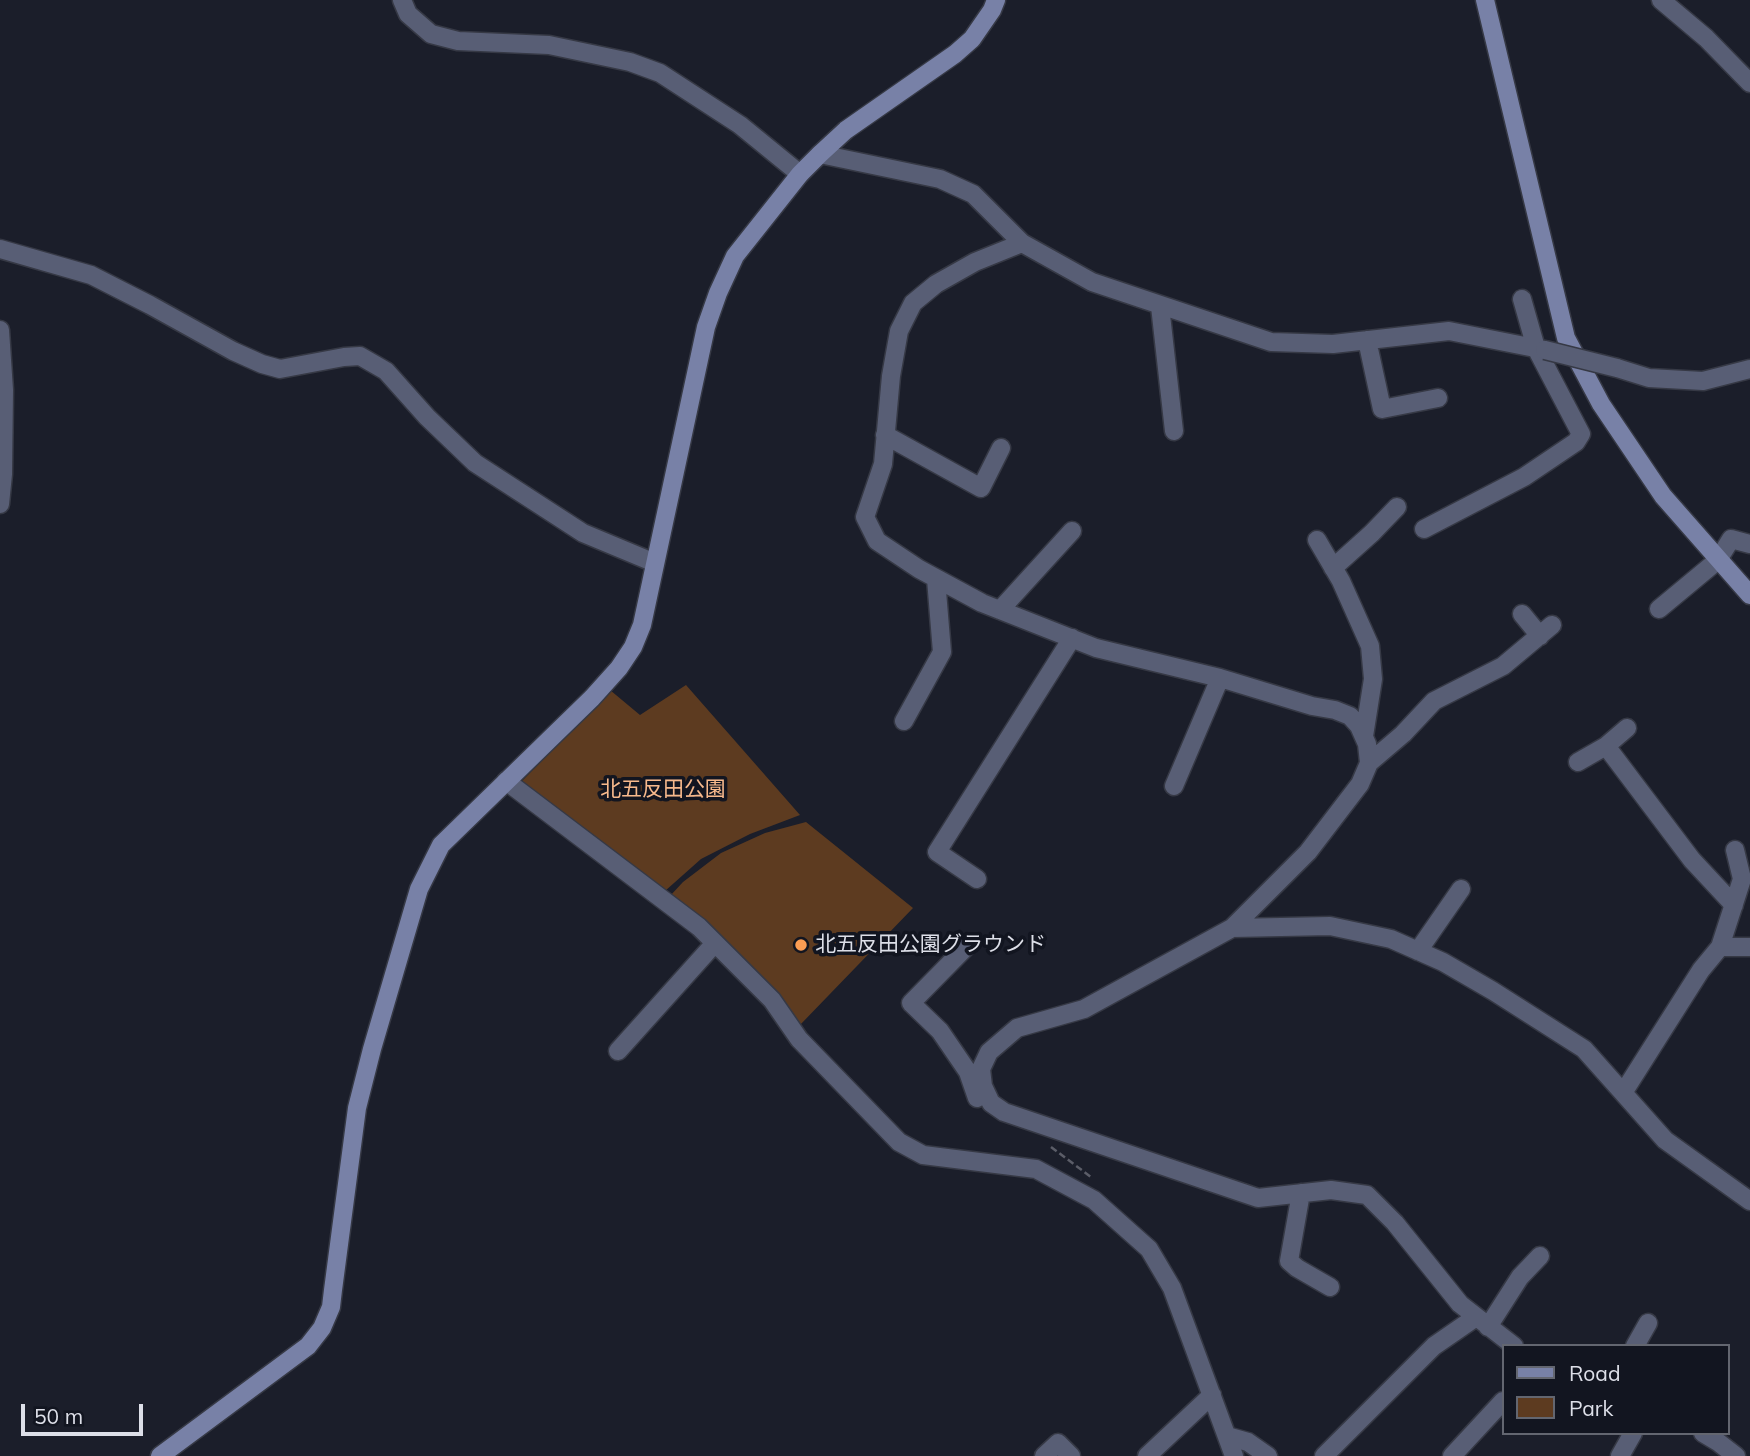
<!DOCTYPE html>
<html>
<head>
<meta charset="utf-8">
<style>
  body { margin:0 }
  #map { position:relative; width:1750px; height:1456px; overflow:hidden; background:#1b1e2a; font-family:Mulish,sans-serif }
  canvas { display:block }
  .legend { position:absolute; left:1502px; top:1344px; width:228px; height:91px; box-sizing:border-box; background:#121520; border:2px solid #636670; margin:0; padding:9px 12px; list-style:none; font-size:21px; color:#dddfe8 }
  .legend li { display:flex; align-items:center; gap:14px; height:35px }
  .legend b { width:35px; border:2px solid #636670 }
  .scale { position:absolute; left:21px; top:1404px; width:122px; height:32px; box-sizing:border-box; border:4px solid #dddfe8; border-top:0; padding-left:9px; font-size:21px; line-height:24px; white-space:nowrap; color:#dddfe8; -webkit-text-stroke:5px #121520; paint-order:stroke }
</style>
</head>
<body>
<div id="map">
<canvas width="1750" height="1456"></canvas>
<ul class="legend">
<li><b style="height:9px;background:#7881a7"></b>Road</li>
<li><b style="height:19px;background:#5d3b20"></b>Park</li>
</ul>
<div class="scale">50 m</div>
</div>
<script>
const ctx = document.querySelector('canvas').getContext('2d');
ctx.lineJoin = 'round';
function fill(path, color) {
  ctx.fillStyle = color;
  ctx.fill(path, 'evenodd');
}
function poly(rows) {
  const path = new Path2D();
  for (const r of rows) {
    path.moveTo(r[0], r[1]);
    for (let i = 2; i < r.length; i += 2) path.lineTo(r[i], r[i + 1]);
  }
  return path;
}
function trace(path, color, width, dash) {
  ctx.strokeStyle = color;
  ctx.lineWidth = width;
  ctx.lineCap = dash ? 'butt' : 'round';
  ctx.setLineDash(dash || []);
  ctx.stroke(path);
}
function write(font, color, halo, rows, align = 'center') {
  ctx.font = font + ' Mulish,"Noto Sans JP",sans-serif';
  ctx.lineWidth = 7;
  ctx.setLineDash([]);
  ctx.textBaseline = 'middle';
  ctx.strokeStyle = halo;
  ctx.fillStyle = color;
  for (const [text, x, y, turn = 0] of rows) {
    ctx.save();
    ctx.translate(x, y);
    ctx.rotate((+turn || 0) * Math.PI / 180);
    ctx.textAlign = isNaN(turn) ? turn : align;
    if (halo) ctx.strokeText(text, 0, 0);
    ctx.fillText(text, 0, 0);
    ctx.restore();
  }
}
fill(poly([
  [686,685,800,815,750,834,701,859,665,891,522,781,610,690,640,715],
  [806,822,913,908,800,1025,767,982,670,896,683,882,721,853,765,833]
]), '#5d3b20');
const street = poly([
  [402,0,408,14,431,34,458,41,549,45,630,62,660,73,740,125,800,174],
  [1661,0,1706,38,1750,83],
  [820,154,940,179,973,194,1022,243,1092,282,1271,342,1333,344,1449,331,1545,350],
  [1022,243,975,262,936,284,913,303,899,331,891,376,883,464,865,517,877,541,919,569,982,603,1096,648,1220,678,1312,706,1335,710,1350,716,1359,726,1367,744,1369,763,1360,784,1308,852,1232,928,1084,1009,1017,1028,989,1052,981,1069,983,1086,991,1103,1004,1112,1258,1198,1331,1190,1367,1195,1395,1223,1460,1304,1514,1346],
  [0,249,91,275,150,305,233,351,262,364,280,369,344,357,360,356,386,371,427,417,475,463,583,533,655,563],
  [1160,306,1174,431],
  [0,330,4,390,3,474,0,504],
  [1367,340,1382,409,1438,398],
  [1617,368,1649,378,1703,381,1750,369],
  [885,435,981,488,1001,448],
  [1424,529,1524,477,1576,442,1581,434,1536,348,1522,299],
  [1317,540,1341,581,1370,646,1373,679,1364,736],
  [1333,568,1372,533,1397,507],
  [1659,609,1718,560,1731,539,1750,544],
  [1000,610,1072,531],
  [1522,614,1540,636],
  [904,721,942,652,936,579],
  [1627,728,1606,746,1692,860,1734,905],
  [1578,762,1606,746],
  [1369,763,1403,734,1434,701,1503,666,1552,625],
  [506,781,699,927,772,1000,799,1039,899,1142,923,1155,1036,1169,1094,1200,1149,1249,1172,1288,1234,1456],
  [1174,786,1220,678],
  [977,879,937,852,1072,638],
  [1232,928,1330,926,1391,939,1443,962,1493,991,1584,1049,1665,1140,1750,1201],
  [969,944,911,1003,940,1031,968,1072,977,1098],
  [1720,947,1742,879,1735,850],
  [1418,951,1461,889],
  [618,1051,715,943],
  [1623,1093,1701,970,1720,947,1750,947],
  [1301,1193,1289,1261,1297,1268,1330,1287],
  [1488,1327,1520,1277,1540,1256],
  [1635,1346,1648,1323],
  [1703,1433,1718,1442,1736,1456],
  [1227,1436,1248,1442,1268,1456],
  [1044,1456,1058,1443,1071,1456],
  [1147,1456,1212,1395],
  [1324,1456,1434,1346,1476,1317],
  [1452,1456,1503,1401],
  [1620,1456,1633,1433]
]);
const secondary = poly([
  [1485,0,1566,338,1601,404,1663,496,1750,595],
  [160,1456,308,1346,322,1328,331,1307,333,1290,357,1108,372,1049,419,889,441,845,592,698,619,668,633,647,642,625,706,327,718,293,735,256,800,174,820,154,846,130,955,54,972,39,992,10,996,0]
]);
trace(street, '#363945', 21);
trace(secondary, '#363945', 21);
trace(poly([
  [1051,1147,1091,1177,1092,1179]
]), '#5b5d68', 2.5, [7, 3.5]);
trace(street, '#585e75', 18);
trace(secondary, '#7881a7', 18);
const streetBridge = poly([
  [1545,350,1617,368]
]);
trace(streetBridge, '#363945', 21, []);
trace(streetBridge, '#585e75', 18);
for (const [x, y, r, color] of [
  [801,945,7,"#fc9d53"]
]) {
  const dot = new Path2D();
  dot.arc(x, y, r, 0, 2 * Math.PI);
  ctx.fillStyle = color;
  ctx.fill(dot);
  trace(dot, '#121520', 2.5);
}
write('21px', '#f7b98c', '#121520', [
  ["北五反田公園",663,790]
]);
write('21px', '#dddfe8', '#121520', [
  ["北五反田公園グラウンド",815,945]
], 'left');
</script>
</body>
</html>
